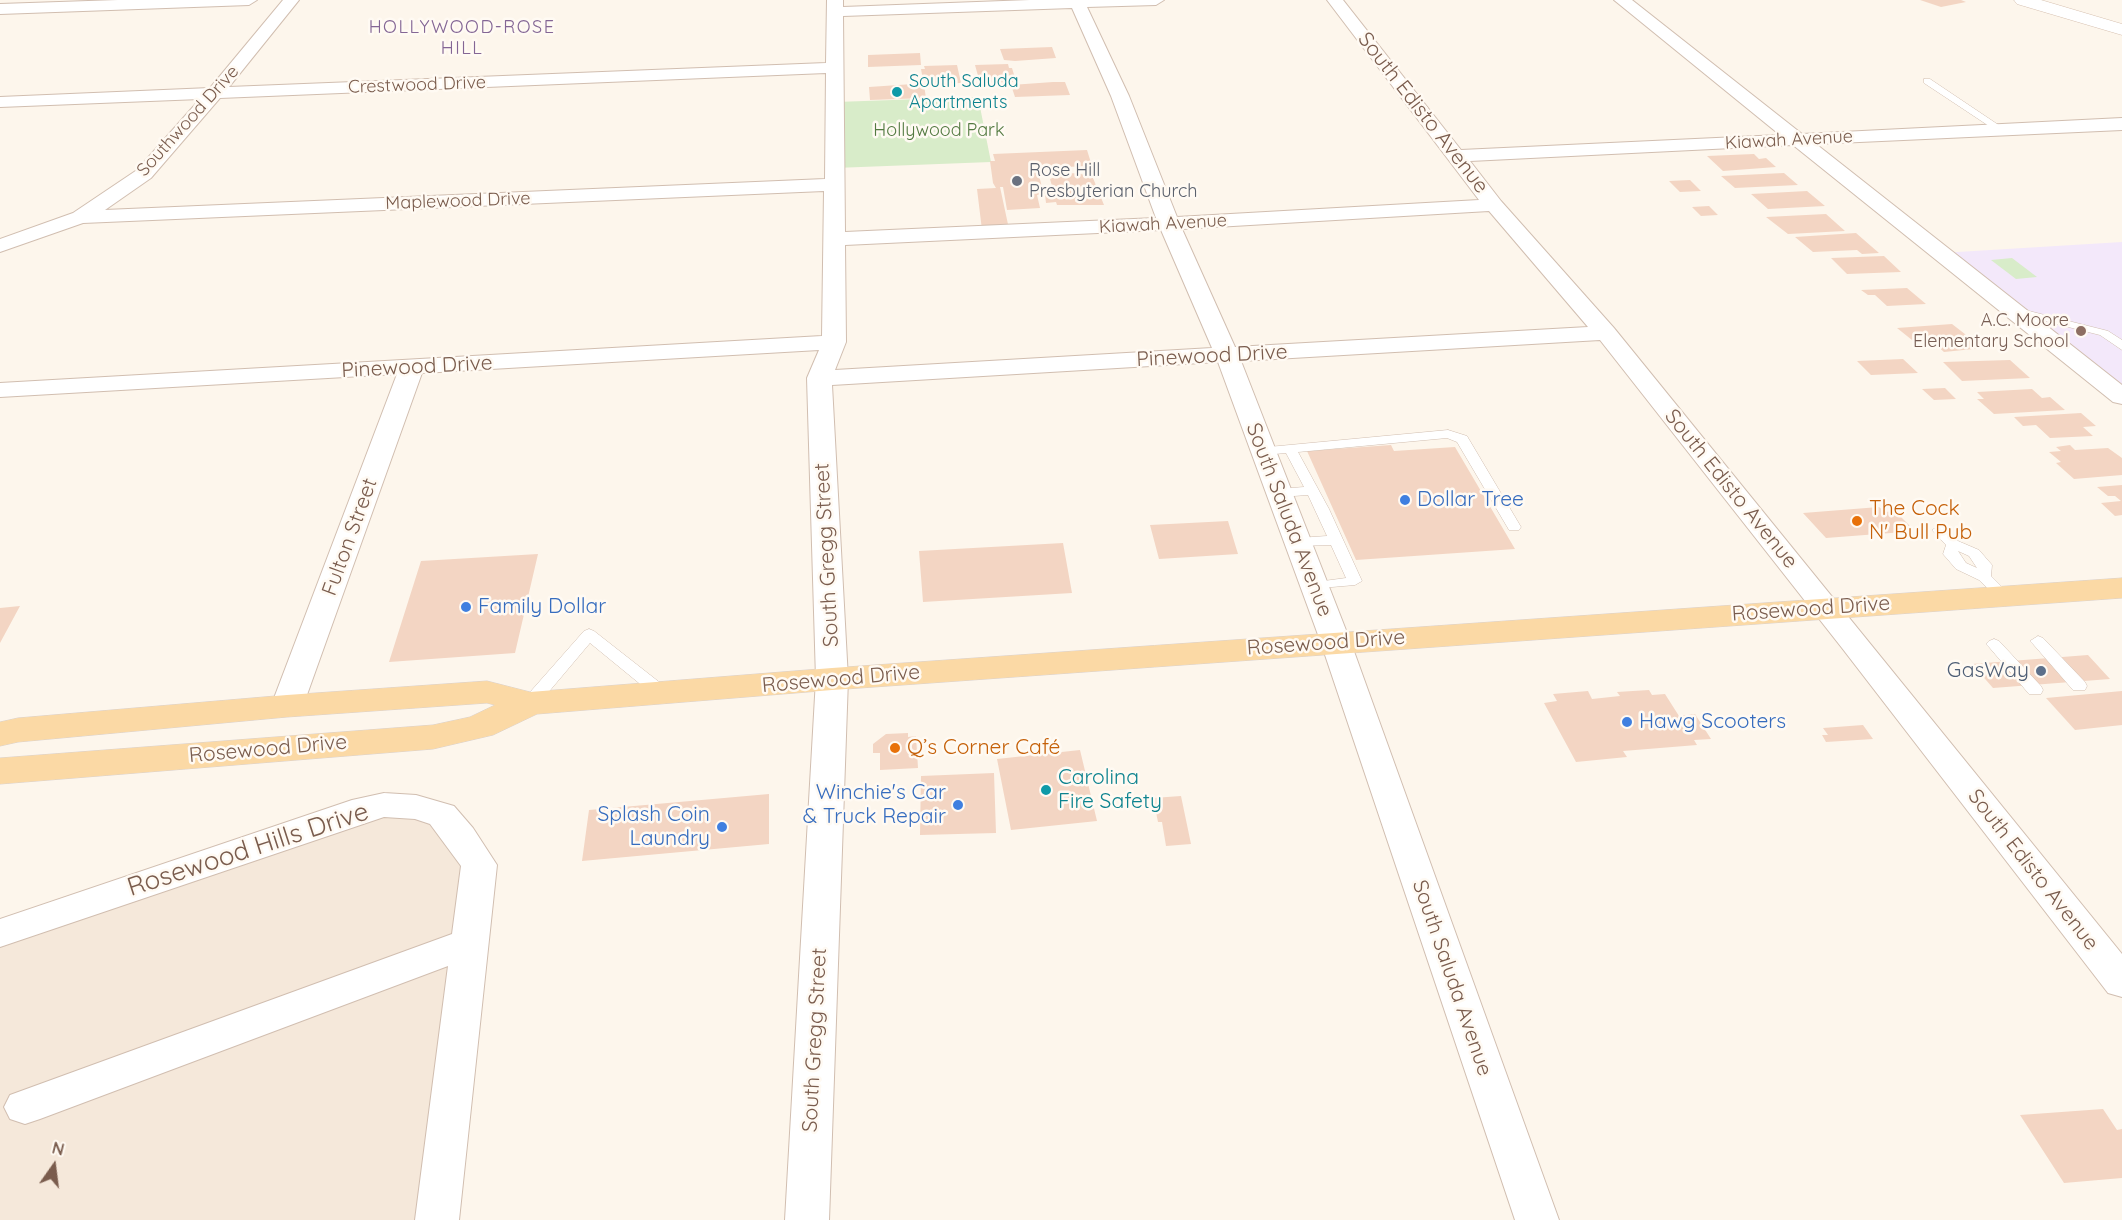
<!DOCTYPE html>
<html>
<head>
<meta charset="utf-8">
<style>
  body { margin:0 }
  #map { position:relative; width:2122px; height:1220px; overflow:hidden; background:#fdf6ec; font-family:Quicksand,sans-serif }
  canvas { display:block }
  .north { position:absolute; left:24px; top:1136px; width:60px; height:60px; -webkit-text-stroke:4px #fffaf3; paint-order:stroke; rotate:14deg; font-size:16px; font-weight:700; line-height:24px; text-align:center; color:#7a5c4d }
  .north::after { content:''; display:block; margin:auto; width:21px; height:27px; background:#7a5c4d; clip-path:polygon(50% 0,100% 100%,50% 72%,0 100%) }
</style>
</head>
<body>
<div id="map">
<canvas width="2122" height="1220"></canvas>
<div class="north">N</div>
</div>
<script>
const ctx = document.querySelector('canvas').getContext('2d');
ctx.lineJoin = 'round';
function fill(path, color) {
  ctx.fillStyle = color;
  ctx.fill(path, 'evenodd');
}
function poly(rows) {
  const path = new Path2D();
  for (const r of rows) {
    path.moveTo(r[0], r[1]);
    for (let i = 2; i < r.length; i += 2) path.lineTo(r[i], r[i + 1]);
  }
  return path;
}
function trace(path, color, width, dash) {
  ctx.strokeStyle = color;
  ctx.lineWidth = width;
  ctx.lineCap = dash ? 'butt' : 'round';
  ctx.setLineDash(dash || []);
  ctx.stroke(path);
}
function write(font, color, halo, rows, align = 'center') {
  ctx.font = font + ' Quicksand,sans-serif';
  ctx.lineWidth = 5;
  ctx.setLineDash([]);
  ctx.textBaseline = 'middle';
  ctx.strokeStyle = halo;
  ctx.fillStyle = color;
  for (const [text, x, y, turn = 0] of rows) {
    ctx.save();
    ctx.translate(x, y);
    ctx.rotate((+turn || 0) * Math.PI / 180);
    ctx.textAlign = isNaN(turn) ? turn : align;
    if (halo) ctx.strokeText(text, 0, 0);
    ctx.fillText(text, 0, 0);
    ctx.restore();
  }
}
fill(poly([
  [416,807,479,865,437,1220,0,1220,0,933]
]), '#f5e8da');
fill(poly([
  [2122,242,2122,397,1941,253]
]), '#f3e8fa');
fill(poly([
  [978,97,991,162,835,168,836,102],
  [2012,258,2037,277,2016,279,1991,260]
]), '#d8ecc9');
fill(poly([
  [1920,0,1961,0,1966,2,1941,7],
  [1052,47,1056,58,1015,61,1004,60,1000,49],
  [920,53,921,65,868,67,868,55],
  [1008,64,1009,68,1012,68,1015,78,1012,78,1013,82,980,83,975,65],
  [957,65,961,83,927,84,926,80,923,80,921,69,925,69,924,66],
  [1053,82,1065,82,1070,95,1015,97,1011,85],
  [913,84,924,85,926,98,870,100,869,87],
  [1087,150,1092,166,1037,168,1042,187,1052,186,1050,179,1061,174,1078,173,1093,178,1104,205,1057,205,1056,202,1046,203,1045,194,1037,195,1040,208,1007,210,1003,187,1000,187,1009,229,982,230,977,189,996,188,993,183,990,161,995,161,993,154],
  [1754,154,1759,159,1766,158,1776,167,1723,171,1707,156],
  [1784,173,1798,185,1735,188,1721,176],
  [1690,180,1701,191,1680,192,1669,181],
  [1807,191,1825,206,1768,209,1751,194],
  [1709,206,1718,215,1701,216,1692,207],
  [1826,214,1845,231,1788,234,1766,217],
  [1856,233,1879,253,1862,254,1857,250,1813,252,1795,237],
  [1884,256,1901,272,1847,274,1831,258],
  [1907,288,1926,304,1887,306,1875,295,1868,295,1861,290],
  [1952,324,1983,348,1944,352,1934,343,1917,344,1897,328],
  [1903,359,1918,373,1871,375,1857,361],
  [2010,360,2030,378,1962,381,1943,362],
  [1945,388,1956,399,1934,400,1922,389],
  [2032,389,2042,398,2050,397,2065,410,1994,414,1977,399,1984,399,1977,392],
  [2081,413,2096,426,2083,427,2093,436,2050,438,2036,425,2023,426,2014,417],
  [1391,445,1394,451,1455,447,1515,549,1356,560,1307,451],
  [2070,445,2075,450,2108,448,2122,458,2122,475,2074,479,2056,463,2061,462,2049,452,2061,451,2056,447],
  [2122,485,2122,515,2115,516,2101,503,2121,501,2115,496,2108,496,2097,487],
  [1879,507,1885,512,1895,511,1912,528,1901,529,1904,532,1826,538,1803,513],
  [1228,521,1238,554,1159,559,1150,525],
  [1063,543,1072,593,923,602,919,551],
  [538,554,515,653,389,662,421,561],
  [20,606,0,643,0,608],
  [2088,655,2110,679,1993,688,1972,664],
  [1649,690,1652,695,1665,694,1679,716,1695,714,1711,739,1694,740,1697,745,1623,751,1627,757,1576,762,1544,703,1557,701,1553,694,1588,691,1592,699,1620,696,1617,692],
  [2122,691,2122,725,2075,730,2046,698],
  [1863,725,1873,739,1826,742,1822,735,1828,735,1823,728],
  [908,733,908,737,916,736,918,768,880,770,880,753,873,753,873,744,886,734],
  [1080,750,1097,821,1011,830,997,759],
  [994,773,996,833,920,835,921,776],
  [769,794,769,844,582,861,589,810],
  [1181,796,1191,844,1166,846,1162,822,1158,822,1153,798],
  [2103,1109,2117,1130,2122,1129,2122,1178,2064,1183,2020,1115]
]), '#f3d5c3');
const lane = poly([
  [1924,79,1930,79,2006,130,1998,132,1924,83,1924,79],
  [2013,307,2108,331,2122,340,2122,350,2100,335,2009,312,2007,310,2013,307],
  [1448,430,1467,436,1521,527,1519,530,1509,530,1457,442,1447,438,1298,452,1329,509,1362,581,1355,585,1309,589,1307,586,1309,583,1346,578,1331,545,1298,546,1291,542,1298,538,1327,536,1308,495,1279,497,1272,493,1279,489,1304,487,1286,453,1263,455,1256,451,1258,448,1448,430],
  [1939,526,1944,527,1958,541,1979,550,1992,565,1991,576,2011,596,2009,599,1999,599,1979,580,1956,569,1943,554,1946,545,1932,530,1939,526],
  [1958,551,1969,556,1977,568,1966,563,1958,551],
  [589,629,594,631,668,689,670,693,668,697,656,697,590,643,536,707,524,707,522,703,524,699,584,631,589,629],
  [2038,636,2043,638,2085,682,2087,686,2085,690,2073,690,2033,644,2030,641,2038,636],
  [1994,639,1999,641,2041,686,2043,690,2041,694,2029,694,1989,647,1986,644,1989,641,1994,639]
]);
const street = poly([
  [118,0,257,0,249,5,0,14,0,4,118,0],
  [283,0,299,0,229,87,826,63,827,0,843,0,843,7,1030,0,1164,0,1156,5,1087,7,1129,96,1177,217,1479,200,1327,0,1343,0,1461,150,1780,135,1614,0,1632,0,1802,134,2122,118,2122,130,1816,144,2122,385,2122,404,2113,402,1793,145,1470,161,1501,201,1614,328,2122,954,2122,997,2108,993,1842,648,1600,340,1241,361,1351,643,1559,1220,1515,1220,1321,643,1218,362,832,385,848,679,829,1220,785,1220,816,679,807,378,819,350,422,373,303,706,298,713,287,716,276,713,271,706,397,374,0,397,0,383,822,336,824,191,83,223,0,252,0,239,73,213,137,170,200,99,0,107,0,97,210,88,283,0],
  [1072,8,1111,96,1156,218,845,232,843,16,1072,8],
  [826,73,825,179,105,210,151,178,220,98,826,73],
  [1489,211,1588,327,1235,347,1182,229,1489,211],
  [1161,230,1212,348,835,370,846,342,845,245,1161,230],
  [384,793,416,795,454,806,473,828,497,865,459,1220,415,1220,448,966,40,1119,25,1124,10,1119,4,1107,10,1095,452,934,461,866,430,824,415,819,384,817,0,947,0,919,352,800,384,793]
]);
const secondary = poly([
  [2014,0,2041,0,2122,24,2122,35,2017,4,2014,0]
]);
const primary = poly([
  [2122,578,2122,598,832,690,537,714,493,735,433,749,0,784,0,758,433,725,470,717,495,705,487,703,287,717,18,742,0,746,0,722,18,718,287,695,487,681,530,692,832,668,2122,578]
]);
trace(lane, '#d1beb0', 1);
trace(street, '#d1beb0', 2);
trace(secondary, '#d6c0b0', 1);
trace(primary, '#dad1cd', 1);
fill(lane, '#fff');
fill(street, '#fff');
fill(secondary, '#fff');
fill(primary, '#fbd9a5');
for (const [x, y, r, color] of [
  [897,92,6,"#0f9aa8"],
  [1017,181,6,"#6b7280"],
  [2081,331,6,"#8d6e63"],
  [1405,500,6,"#3f7fe0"],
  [1857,521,6,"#e8710a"],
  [466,607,6,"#3f7fe0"],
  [2041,671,6,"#5c6f8a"],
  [1627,722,6,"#3f7fe0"],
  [895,748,6,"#e8710a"],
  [1046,790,6,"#0f9aa8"],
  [958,805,6,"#3f7fe0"],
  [722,827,6,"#3f7fe0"]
]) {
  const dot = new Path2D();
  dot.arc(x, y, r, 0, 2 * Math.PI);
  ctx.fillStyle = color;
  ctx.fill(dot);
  trace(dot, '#fffaf3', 2);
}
ctx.letterSpacing = '1.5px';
write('18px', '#846695', '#fffaf3', [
  ["HOLLYWOOD-ROSE",462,28],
  ["HILL",462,49]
]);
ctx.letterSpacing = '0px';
write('18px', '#0d838f', '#fffaf3', [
  ["South Saluda",909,82],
  ["Apartments",909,103]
], 'left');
write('18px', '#7a5c4d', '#fffaf3', [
  ["Crestwood Drive",417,85,-2],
  ["Southwood Drive",188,121,-48],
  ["Kiawah Avenue",1789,140,-3],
  ["Maplewood Drive",458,201,-2],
  ["Kiawah Avenue",1163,224,-3]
]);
write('18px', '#537a41', '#fffaf3', [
  ["Hollywood Park",939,131]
]);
write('18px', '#5b616d', '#fffaf3', [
  ["Rose Hill",1029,171],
  ["Presbyterian Church",1029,192]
], 'left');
write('18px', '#785e54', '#fffaf3', [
  ["A.C. Moore",2069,321],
  ["Elementary School",2069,342]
], 'right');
write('21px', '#7a5c4d', '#fffaf3', [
  ["South Edisto Avenue",1423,113,52],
  ["Pinewood Drive",1212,356,-3],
  ["Pinewood Drive",417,367,-3],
  ["South Edisto Avenue",1731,489,51],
  ["South Saluda Avenue",1289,520,69],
  ["Fulton Street",350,537,-70],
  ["South Gregg Street",827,555,-93],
  ["Rosewood Drive",1811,609,-4],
  ["Rosewood Drive",1326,643,-4],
  ["Rosewood Drive",841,679,-5],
  ["Rosewood Drive",268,749,-5],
  ["South Edisto Avenue",2033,870,52],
  ["South Saluda Avenue",1452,978,71],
  ["South Gregg Street",815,1040,-87]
]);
write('21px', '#366cbe', '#fffaf3', [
  ["Dollar Tree",1417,500],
  ["Family Dollar",478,607],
  ["Hawg Scooters",1639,722],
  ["Winchie's Car",946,793,"right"],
  ["& Truck Repair",946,817,"right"],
  ["Splash Coin",710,815,"right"],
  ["Laundry",710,839,"right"]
], 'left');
write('21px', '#c56008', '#fffaf3', [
  ["The Cock",1869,509],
  ["N' Bull Pub",1869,533],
  ["Q’s Corner Café",907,748]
], 'left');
write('21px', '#4e5e75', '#fffaf3', [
  ["GasWay",2029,671]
], 'right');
write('21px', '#0d838f', '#fffaf3', [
  ["Carolina",1058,778],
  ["Fire Safety",1058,802]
], 'left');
write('26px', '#7a5c4d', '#fffaf3', [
  ["Rosewood Hills Drive",248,850,-18]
]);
</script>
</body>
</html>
